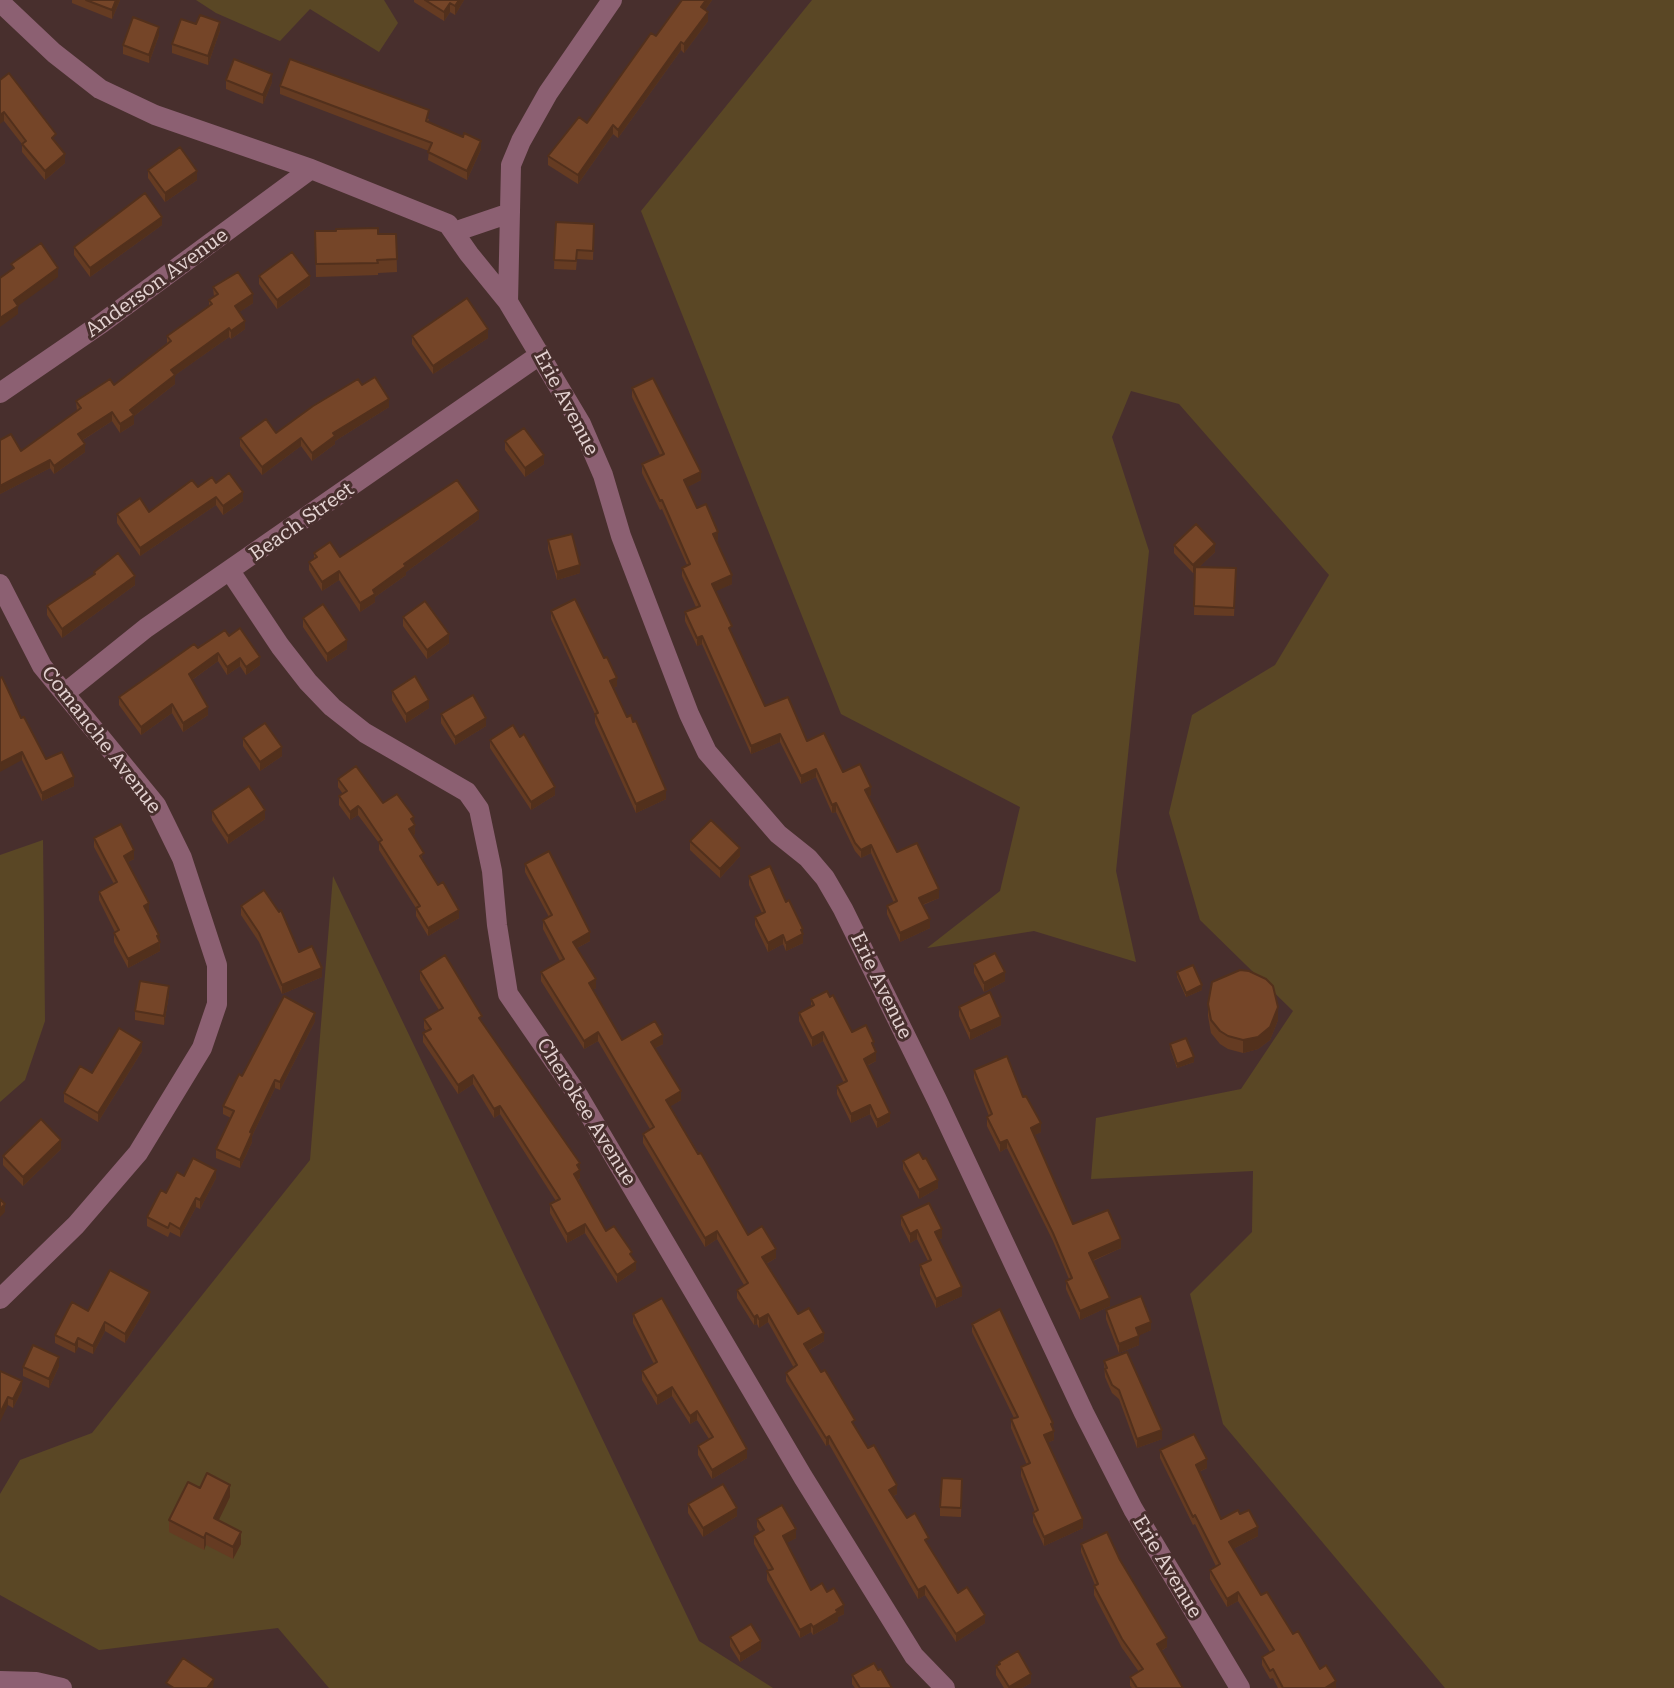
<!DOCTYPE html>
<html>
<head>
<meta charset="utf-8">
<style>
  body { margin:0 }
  canvas { display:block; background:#482f2d }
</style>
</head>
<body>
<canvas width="1674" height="1688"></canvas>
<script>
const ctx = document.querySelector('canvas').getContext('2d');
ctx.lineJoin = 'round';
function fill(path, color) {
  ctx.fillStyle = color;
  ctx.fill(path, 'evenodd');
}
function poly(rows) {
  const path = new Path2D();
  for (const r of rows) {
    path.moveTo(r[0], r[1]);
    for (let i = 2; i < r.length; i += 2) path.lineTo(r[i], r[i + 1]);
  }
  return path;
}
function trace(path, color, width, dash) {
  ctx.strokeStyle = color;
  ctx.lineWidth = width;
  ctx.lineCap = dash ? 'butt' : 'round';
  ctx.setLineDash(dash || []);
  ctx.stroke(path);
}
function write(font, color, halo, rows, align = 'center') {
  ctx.font = font + ' "Roboto Serif",serif';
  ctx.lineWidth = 6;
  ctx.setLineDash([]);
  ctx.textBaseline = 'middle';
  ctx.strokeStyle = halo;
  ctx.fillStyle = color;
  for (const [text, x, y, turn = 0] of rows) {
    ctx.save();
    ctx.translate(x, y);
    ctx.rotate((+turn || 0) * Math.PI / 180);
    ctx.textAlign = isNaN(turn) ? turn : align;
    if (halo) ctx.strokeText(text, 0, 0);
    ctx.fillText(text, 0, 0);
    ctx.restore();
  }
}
fill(poly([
  [196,0,384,0,398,23,379,52,310,9,280,41,216,13],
  [812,0,1674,0,1674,1688,1445,1688,1223,1424,1190,1294,1252,1232,1253,1171,1091,1179,1096,1118,1241,1089,1293,1011,1200,920,1169,813,1192,715,1275,665,1329,575,1179,404,1131,391,1112,437,1149,551,1116,871,1136,962,1034,931,927,948,1000,891,1020,807,841,714,641,211],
  [43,840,45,1021,25,1080,0,1102,0,855],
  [333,876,699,1641,773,1688,329,1688,278,1628,99,1650,0,1595,0,1494,20,1460,92,1433,310,1160]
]), '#5a4725');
trace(poly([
  [0,2,54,53,100,89,155,115,311,169,448,224,469,254,508,302,581,424,603,475,621,536,689,714,707,752,778,834,808,858,825,878,843,909,937,1100,1084,1413,1133,1509,1240,1688],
  [454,232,510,213],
  [508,302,511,165,521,141,548,93,612,0],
  [0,393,102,323,311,169],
  [230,571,280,646,308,682,332,707,365,733,467,792,479,809,492,871,497,925,508,994,579,1097,803,1477,914,1656,945,1688],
  [0,584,42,666,156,805,182,858,217,965,217,1004,202,1048,138,1153,76,1225,0,1299],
  [65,693,146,628,541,354],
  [0,1681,36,1682,62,1688]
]), '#8c6072', 20);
fill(poly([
  [72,0,120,0,112,19,72,3],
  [414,0,464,0,455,15,450,12,444,21,414,2],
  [682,0,712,0,705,10,708,21,684,53,681,50,618,138,613,134,578,184,548,165,548,156,587,123,656,36],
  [196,24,220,30,208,65,172,53,172,44],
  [159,35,149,63,123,54,123,45],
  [0,80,56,142,65,163,45,180,22,152,22,144,4,121],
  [226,80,272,82,263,104,226,89],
  [280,86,429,119,428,122,481,149,467,180,428,160,429,151,280,94],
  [148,170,197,180,165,202,148,178],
  [556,222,594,224,593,260,577,259,576,270,554,269],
  [162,225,90,277,74,255,74,247],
  [315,231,396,234,397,272,378,273,378,275,316,277],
  [259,276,310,285,277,309,259,284],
  [213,287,253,303,239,312,245,329,231,339,229,337,175,375,175,384,134,416,134,424,120,433,112,421,83,440,85,452,54,474,50,468,0,494,0,440,21,451,77,411,76,401,114,385,167,343,167,336,209,306,209,300,214,297],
  [412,336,488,338,433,374,412,344],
  [362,385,389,407,335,441,335,444,312,461,301,446,262,475,240,446,240,438,276,433],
  [632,388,701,480,687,487,697,508,718,540,716,541,732,584,715,591,732,635,765,706,871,795,869,796,897,852,939,898,923,905,930,928,900,942,887,914,887,906,894,903,871,853,861,858,855,851,836,812,832,813,816,777,801,784,780,742,751,754,702,644,697,646,685,621,685,612,696,607,682,576,682,568,687,565,662,509,660,510,642,473,642,464,660,455,632,397],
  [505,441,544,464,525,477,505,450],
  [216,483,243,501,223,515,216,505,140,556,117,523,117,514,149,512,198,487],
  [479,519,406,572,406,575,375,597,375,602,360,612,339,580,322,591,309,570,309,562,314,559,314,553,340,557],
  [548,540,580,573,557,580,548,549],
  [1174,545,1215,552,1199,567,1236,568,1234,616,1194,615,1195,571,1193,573,1174,553],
  [94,572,135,585,62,638,47,615,47,606,94,575],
  [551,611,617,686,613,688,666,799,636,813,595,723,595,714,551,619],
  [403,617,449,643,427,659,403,626],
  [303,618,347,649,327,662,303,627],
  [225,630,260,665,246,675,240,666,227,675,218,661,192,680,208,715,183,732,172,713,141,735,119,705,119,697],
  [392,691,429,708,406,723,392,700],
  [441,714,486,726,455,745,441,723],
  [21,718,46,759,74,786,42,801,22,760],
  [243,738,282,756,260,771,243,746],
  [490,740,555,795,531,810,490,748],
  [338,779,383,803,414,823,415,834,413,835,424,862,459,918,428,936,416,916,416,908,379,850,379,843,358,815,350,820,339,805,339,796,343,794,338,787],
  [212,811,265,819,228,844,212,820],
  [94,838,134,859,128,862,149,912,148,912,159,935,160,951,128,968,114,942,114,933,115,932,99,900,99,892,114,884,94,847],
  [690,841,740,856,720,878,690,850],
  [525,864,590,941,577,948,596,988,592,990,622,1040,663,1044,655,1048,681,1100,670,1106,748,1235,776,1258,766,1264,798,1314,824,1341,808,1351,897,1494,893,1496,907,1518,929,1546,958,1593,985,1623,956,1642,925,1595,918,1599,829,1444,826,1446,786,1381,786,1373,794,1368,768,1322,759,1328,757,1324,754,1325,737,1298,737,1290,744,1285,717,1239,705,1247,643,1143,643,1134,650,1129,598,1041,584,1049,541,981,541,972,560,961,543,929,543,920,549,917,525,872],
  [749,876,786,902,803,929,803,943,786,951,783,944,768,952,755,925,755,917,762,913,749,885],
  [241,906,279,912,299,952,322,977,282,994,259,942,241,915],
  [974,964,1005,981,984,992,974,973],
  [420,971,482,1022,580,1163,580,1178,578,1180,606,1231,632,1257,636,1270,617,1283,585,1233,567,1243,550,1213,550,1204,556,1201,500,1114,494,1118,473,1084,458,1094,423,1042,423,1033,427,1032,424,1028,424,1019,439,1010,420,980],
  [1177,972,1202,990,1186,997,1177,977],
  [169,994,164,1025,135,1020,135,1011],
  [811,999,852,1032,874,1048,876,1061,867,1066,890,1121,877,1128,870,1114,851,1123,837,1094,837,1086,844,1083,823,1041,812,1047,799,1021,799,1013,811,1006],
  [1208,1004,1278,1020,1270,1040,1258,1049,1243,1053,1228,1049,1220,1044,1211,1033,1208,1016],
  [959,1007,1001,1025,970,1040,959,1016],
  [315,1021,280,1090,275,1088,252,1136,252,1142,240,1168,216,1158,216,1149,231,1118,223,1114,223,1106,242,1076],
  [1170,1044,1194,1062,1177,1068,1170,1048],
  [142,1051,98,1122,64,1102,64,1093,92,1073],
  [974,1070,1023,1097,1041,1132,1034,1135,1073,1224,1121,1248,1093,1261,1110,1306,1080,1320,1066,1289,1066,1281,1069,1279,1053,1241,1007,1148,1000,1152,987,1126,987,1117,989,1116,974,1078],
  [61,1149,23,1186,3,1165,3,1156],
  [903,1161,938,1188,919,1199,903,1169],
  [184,1176,216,1178,200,1209,196,1207,180,1237,170,1232,168,1237,147,1226,147,1217,166,1193],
  [901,1216,942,1238,939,1239,962,1296,936,1308,920,1274,920,1265,928,1261,917,1239,910,1243,901,1225],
  [150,1301,125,1343,105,1331,93,1354,78,1347,75,1353,55,1343,55,1335,88,1311],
  [1106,1310,1151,1330,1139,1335,1139,1345,1119,1353,1106,1319],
  [633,1314,747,1458,712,1479,698,1455,698,1446,709,1439,697,1420,690,1424,672,1396,657,1405,642,1380,642,1371,654,1364,633,1323],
  [972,1324,1053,1423,1054,1440,1047,1443,1083,1528,1044,1546,1033,1522,1033,1513,1035,1512,1021,1476,1021,1467,1027,1465,1011,1428,1011,1419,1014,1418,972,1332],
  [1104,1361,1162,1439,1137,1448,1119,1399,1112,1393,1105,1377],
  [59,1366,49,1388,23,1376,23,1367],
  [0,1371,22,1390,13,1408,8,1405],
  [1160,1450,1207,1468,1199,1472,1221,1519,1240,1514,1258,1536,1233,1549,1261,1595,1336,1688,1278,1688,1273,1678,1270,1679,1262,1665,1262,1657,1270,1652,1238,1601,1227,1607,1210,1579,1210,1570,1216,1566,1195,1524,1193,1525,1160,1458],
  [962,1479,961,1517,940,1516,940,1507],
  [200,1488,230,1497,218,1520,241,1544,233,1559,206,1545,204,1550,169,1532,169,1520],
  [688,1504,737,1516,703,1537,688,1513],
  [757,1519,796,1538,786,1543,811,1590,827,1592,844,1614,838,1617,838,1621,813,1635,811,1632,800,1638,767,1580,767,1571,769,1571,754,1544,754,1536,760,1532,757,1527],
  [1081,1544,1120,1560,1167,1647,1161,1651,1183,1688,1132,1688,1130,1686,1130,1677,1139,1672,1122,1648,1094,1595,1094,1586,1095,1585,1081,1552],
  [730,1637,761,1649,740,1662,730,1646],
  [999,1662,1031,1683,1022,1688,1004,1688,996,1675,996,1666,999,1664],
  [878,1670,892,1688,855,1688,852,1684,852,1675]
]), '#653b22');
fill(poly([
  [116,0,120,0,112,19,112,10],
  [459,0,464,0,455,15,455,6],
  [706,0,712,0,701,16,701,7],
  [450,3,450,12,444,21,444,12],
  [708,12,708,21,684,53,684,44],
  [220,22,220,30,208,65,208,56],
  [159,27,159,35,149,63,149,55],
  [681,42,681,50,618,138,618,130],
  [272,74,272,82,263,104,263,95],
  [4,112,4,121,0,124,0,115],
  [613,125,613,134,578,184,578,175],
  [481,141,481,149,467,180,467,171],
  [65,154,65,163,45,180,45,171],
  [197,171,197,180,165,202,165,193],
  [162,217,162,225,90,277,90,268],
  [58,268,58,277,18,306,18,314,0,327,0,318,14,300],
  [310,276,310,285,277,309,277,300],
  [253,294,253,303,235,315,235,306],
  [245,321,245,329,231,339,231,331],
  [229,328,229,337,171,378,171,370],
  [488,329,488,338,433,374,433,366],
  [175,375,175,384,134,416,134,424,120,433,120,424,130,410],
  [389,399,389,407,335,441,335,444,312,461,312,453,333,433],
  [112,412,112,421,78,443,78,434],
  [301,438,301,446,262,475,262,467],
  [85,444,85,452,54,474,54,466],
  [544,455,544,464,525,477,525,468],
  [50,460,50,468,0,494,0,486],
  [701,472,701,480,684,489,684,480],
  [243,492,243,501,223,515,223,506],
  [216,497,216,505,140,556,140,548],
  [479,511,479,519,406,572,406,575,375,597,375,602,360,612,360,603,373,590,404,564],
  [718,532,718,540,713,542,713,534],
  [1215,544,1215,552,1193,573,1193,565],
  [580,565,580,573,557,580,557,572],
  [339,571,339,580,322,591,322,582],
  [732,575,732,584,712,593,712,584],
  [135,576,135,585,62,638,62,629],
  [449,634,449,643,427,659,427,650],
  [702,636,702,644,697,646,697,638],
  [347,640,347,649,327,662,327,654],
  [218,653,218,661,189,682,189,674],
  [260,657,260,665,246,675,246,667],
  [240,658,240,666,227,675,227,667],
  [617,678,617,686,610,690,610,681],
  [429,700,429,708,406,723,406,714],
  [172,704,172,713,141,735,141,727],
  [208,707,208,715,183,732,183,723],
  [486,718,486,726,455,745,455,737],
  [780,734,780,742,751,754,751,746],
  [282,747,282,756,260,771,260,762],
  [22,752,22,760,0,772,0,763],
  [816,769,816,777,801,784,801,776],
  [74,777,74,786,42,801,42,793],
  [555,787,555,795,531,810,531,802],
  [871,787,871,795,865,798,865,790],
  [666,790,666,799,636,813,636,804],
  [836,803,836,812,832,813,832,805],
  [358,806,358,815,350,820,350,812],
  [265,810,265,819,228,844,228,836],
  [414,817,415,834,409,838,411,819],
  [871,845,871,853,861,858,861,850],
  [740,848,740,856,720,878,720,869],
  [134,850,134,859,124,864,124,856],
  [939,889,939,898,919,906,919,898],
  [149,903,149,912,144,914,144,906],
  [459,910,459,918,428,936,428,928],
  [930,919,930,928,900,942,900,933],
  [803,929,803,943,786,951,786,943],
  [590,932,590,941,573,950,573,942],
  [159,935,160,951,128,968,128,959],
  [783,935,783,944,768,952,768,943],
  [322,968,322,977,282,994,282,985],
  [1005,972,1005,981,984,992,984,983],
  [596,979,596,988,589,992,589,983],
  [1202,985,1202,990,1186,997,1186,993],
  [169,986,169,994,164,1025,164,1016],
  [1278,1007,1278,1020,1270,1040,1258,1049,1243,1053,1243,1040],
  [315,1013,315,1021,280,1090,280,1082],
  [1001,1017,1001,1025,970,1040,970,1031],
  [598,1032,598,1041,584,1049,584,1041],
  [823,1032,823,1041,812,1047,812,1038],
  [663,1035,663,1044,651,1050,651,1042],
  [142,1042,142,1051,98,1122,98,1113],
  [876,1052,876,1061,864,1067,864,1059],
  [1194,1057,1194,1062,1177,1068,1177,1064],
  [473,1075,473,1084,458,1094,458,1085],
  [275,1080,275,1088,252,1136,252,1142,240,1168,240,1160,250,1132],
  [681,1091,681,1100,666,1109,666,1100],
  [870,1105,870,1114,851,1123,851,1114],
  [500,1106,500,1114,494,1118,494,1109],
  [890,1113,890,1121,877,1128,877,1120],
  [1041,1123,1041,1132,1031,1137,1031,1128],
  [61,1140,61,1149,23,1186,23,1177],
  [1007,1140,1007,1148,1000,1152,1000,1143],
  [580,1163,580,1178,574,1182,574,1174,577,1165],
  [216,1170,216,1178,200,1209,200,1200],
  [938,1180,938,1188,919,1199,919,1190],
  [196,1198,196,1207,180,1237,180,1229],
  [5,1204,5,1212,0,1217,0,1209],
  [585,1224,585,1233,567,1243,567,1234],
  [942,1229,942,1238,935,1241,935,1232],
  [917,1230,917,1239,910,1243,910,1234],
  [717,1231,717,1239,705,1247,705,1238],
  [1121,1239,1121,1248,1089,1262,1089,1253],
  [776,1249,776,1258,762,1266,762,1257],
  [636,1262,636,1270,617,1283,617,1275],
  [962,1287,962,1296,936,1308,936,1299],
  [150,1292,150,1301,125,1343,125,1334],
  [1110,1298,1110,1306,1080,1320,1080,1311],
  [768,1314,768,1322,759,1328,759,1319],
  [757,1315,757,1324,754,1325,754,1317],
  [105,1322,105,1331,93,1354,93,1346],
  [1151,1322,1151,1330,1136,1337,1136,1328],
  [824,1333,824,1341,804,1353,804,1344],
  [1139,1336,1139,1345,1119,1353,1119,1344],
  [78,1338,78,1347,75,1353,75,1345],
  [59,1357,59,1366,49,1388,49,1379],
  [22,1381,22,1390,13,1408,13,1399],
  [672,1387,672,1396,657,1405,657,1396],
  [8,1397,8,1405,0,1422,0,1413],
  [697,1411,697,1420,690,1424,690,1416],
  [1053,1423,1054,1440,1044,1444,1044,1435,1051,1424],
  [1162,1430,1162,1439,1137,1448,1137,1439],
  [829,1436,829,1444,826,1446,826,1438],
  [747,1449,747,1458,712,1479,712,1470],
  [1207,1459,1207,1468,1196,1473,1196,1465],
  [230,1485,230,1497,214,1530,214,1518],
  [897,1485,897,1494,889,1498,889,1490],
  [737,1508,737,1516,703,1537,703,1528],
  [1083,1519,1083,1528,1044,1546,1044,1537],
  [1258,1527,1258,1536,1229,1551,1229,1542],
  [796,1529,796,1538,783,1545,783,1536],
  [241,1532,241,1544,233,1559,233,1547],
  [206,1533,206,1545,204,1550,204,1538],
  [925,1586,925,1595,918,1599,918,1590],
  [1238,1592,1238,1601,1227,1607,1227,1599],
  [844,1605,844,1614,838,1617,838,1621,813,1635,813,1627],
  [985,1615,985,1623,956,1642,956,1634],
  [811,1624,811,1632,800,1638,800,1630],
  [1167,1638,1167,1647,1157,1653,1157,1644],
  [761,1641,761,1649,740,1662,740,1654],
  [1031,1674,1031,1683,1022,1688,1009,1688,1009,1687],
  [214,1679,213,1688,207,1688],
  [1336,1681,1336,1688,1325,1688]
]), '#52301c');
const building = poly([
  [86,0,116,0,112,10,86,0],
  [425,0,459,0,455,6,450,3,444,12,425,0],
  [682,0,706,0,701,7,708,12,684,44,681,42,618,130,613,125,578,175,548,156,579,117,587,123,651,33,656,36,682,0],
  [200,15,220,22,208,56,172,44,181,19,196,24,200,15],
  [133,17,159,27,149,55,123,45,133,17],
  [234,59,272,74,263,95,226,80,234,59],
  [290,59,429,110,426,121,463,137,464,133,481,141,467,171,428,152,432,143,280,86,290,59],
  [9,73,56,134,52,138,65,154,45,171,22,144,26,141,4,112,0,115,0,80,9,73],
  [180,147,197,171,165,193,148,170,180,147],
  [145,193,162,217,90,268,74,247,145,193],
  [556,222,594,224,593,251,577,250,576,261,554,260,556,222],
  [378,228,378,234,396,234,397,259,377,260,378,263,316,264,315,231,336,231,336,229,378,228],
  [41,243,58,268,14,300,18,306,0,318,0,278,14,268,11,264,41,243],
  [292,252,310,276,277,300,259,276,292,252],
  [238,272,253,294,235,306,245,321,231,331,229,328,171,370,175,375,130,410,134,415,120,424,112,412,78,434,85,444,54,466,50,460,0,486,0,440,11,434,21,451,81,408,76,401,110,379,114,385,171,341,167,336,212,304,209,300,218,294,213,287,238,272],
  [467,298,488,329,433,366,412,336,467,298],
  [375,377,389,399,333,433,335,436,312,453,301,438,262,467,240,438,266,419,276,433,313,406,358,379,362,385,375,377],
  [653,378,701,472,684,480,697,508,706,504,718,532,713,534,732,575,712,584,732,626,729,628,765,706,788,697,807,741,824,733,843,772,860,764,871,787,865,790,897,852,917,843,939,889,919,898,930,919,900,933,887,906,897,901,871,845,861,850,855,843,836,803,832,805,816,769,801,776,780,734,751,746,702,636,697,638,685,612,700,606,682,568,690,564,662,500,660,501,642,464,664,454,632,388,653,378],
  [524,428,544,455,525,468,505,441,524,428],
  [229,473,243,492,223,506,216,497,140,548,117,514,140,498,149,512,192,480,198,487,212,477,216,483,229,473],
  [457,480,479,511,404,564,406,566,373,590,375,594,360,603,339,571,322,582,309,562,317,557,314,553,330,542,340,557,457,480],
  [1196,524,1215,544,1193,565,1174,545,1196,524],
  [572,534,580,565,557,572,548,540,572,534],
  [118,553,135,576,62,629,47,606,95,574,94,572,118,553],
  [1195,567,1236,568,1234,608,1194,606,1195,567],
  [575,599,604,658,607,657,617,678,610,681,627,717,631,715,633,722,636,721,666,790,636,804,595,714,598,713,551,611,575,599],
  [425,601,449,634,427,650,403,617,425,601],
  [323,604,347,640,327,654,303,618,323,604],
  [240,628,260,657,246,667,240,658,227,667,218,653,189,674,208,707,183,723,172,704,141,727,119,697,194,644,198,648,225,630,229,636,240,628],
  [415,676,429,700,406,714,392,691,415,676],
  [2,677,21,718,24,717,46,759,62,752,74,777,42,793,22,752,0,763,0,678,2,677],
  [473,695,486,718,455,737,441,714,473,695],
  [265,723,282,747,260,762,243,738,265,723],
  [513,725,520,737,524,734,555,787,531,802,490,740,513,725],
  [356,766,383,803,397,794,414,817,411,819,415,825,409,829,424,853,420,856,438,885,443,882,459,910,428,928,416,908,420,906,379,842,382,840,361,809,358,806,350,812,339,796,347,791,338,779,356,766],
  [249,786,265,810,228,836,212,811,249,786],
  [711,820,740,848,720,869,690,841,711,820],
  [121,824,134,850,124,856,149,903,144,906,159,935,157,936,160,942,128,959,114,933,119,930,99,892,117,882,94,838,121,824],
  [549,851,590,932,573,942,596,979,589,983,622,1040,655,1021,663,1035,651,1042,681,1091,666,1100,698,1154,701,1153,748,1235,762,1226,776,1249,762,1257,798,1314,809,1308,824,1333,804,1344,821,1372,825,1370,855,1420,852,1422,868,1448,874,1445,897,1485,889,1490,907,1518,915,1513,929,1538,925,1540,958,1593,967,1587,985,1615,956,1634,925,1586,918,1590,829,1436,826,1438,786,1373,797,1365,768,1314,759,1319,757,1315,754,1317,737,1290,748,1283,717,1231,705,1238,643,1134,654,1127,598,1032,584,1041,541,972,564,959,543,920,552,915,525,864,549,851],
  [770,866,786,902,789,900,803,929,801,930,803,934,786,943,783,935,768,943,755,917,765,912,749,876,770,866],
  [264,890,279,912,281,910,299,952,312,946,322,968,282,985,259,933,241,906,264,890],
  [995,953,1005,972,984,983,974,964,995,953],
  [445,955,482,1016,479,1018,580,1163,577,1165,580,1170,574,1174,606,1231,614,1226,632,1252,630,1254,636,1262,617,1275,585,1224,567,1234,550,1204,560,1199,500,1106,494,1109,473,1075,458,1085,423,1033,431,1029,424,1019,443,1008,420,971,445,955],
  [1193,965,1202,985,1186,993,1177,972,1193,965],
  [1240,970,1249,971,1266,979,1273,986,1278,1007,1270,1027,1258,1037,1243,1040,1228,1036,1220,1031,1211,1020,1208,1004,1212,982,1240,970],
  [140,981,169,986,164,1016,135,1011,140,981],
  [827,991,830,997,833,995,852,1032,866,1025,874,1042,872,1043,876,1052,864,1059,890,1113,877,1120,870,1105,851,1114,837,1086,847,1081,823,1032,812,1038,799,1013,814,1005,811,999,827,991],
  [990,992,1001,1017,970,1031,959,1007,990,992],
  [284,996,315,1013,280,1082,275,1080,250,1132,252,1133,240,1160,216,1149,234,1111,223,1106,239,1074,242,1076,284,996],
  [119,1028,142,1042,98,1113,64,1093,80,1066,92,1073,119,1028],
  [1186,1038,1194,1057,1177,1064,1170,1044,1186,1038],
  [1007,1056,1023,1097,1026,1096,1041,1123,1031,1128,1073,1224,1108,1210,1121,1239,1089,1253,1110,1298,1080,1311,1066,1281,1072,1278,1053,1233,1007,1140,1000,1143,987,1117,992,1114,974,1070,1007,1056],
  [41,1119,61,1140,23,1177,3,1156,41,1119],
  [919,1152,923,1159,926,1158,938,1180,919,1190,903,1161,919,1152],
  [193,1158,216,1170,200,1200,196,1198,180,1229,170,1223,168,1228,147,1217,161,1190,166,1193,177,1172,184,1176,193,1158],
  [0,1199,5,1204,0,1209,0,1199],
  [929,1203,942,1229,935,1232,962,1287,936,1299,920,1265,931,1260,917,1230,910,1234,901,1216,929,1203],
  [110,1270,150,1292,125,1334,105,1322,93,1346,78,1338,75,1345,55,1335,72,1302,88,1311,110,1270],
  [1141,1296,1151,1322,1136,1328,1139,1336,1119,1344,1106,1310,1141,1296],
  [662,1298,747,1449,712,1470,698,1446,713,1437,697,1411,690,1416,672,1387,657,1396,642,1371,657,1362,633,1314,662,1298],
  [1000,1309,1053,1423,1051,1424,1054,1431,1044,1435,1083,1519,1044,1537,1033,1513,1038,1510,1021,1467,1030,1463,1011,1419,1018,1417,972,1324,1000,1309],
  [33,1345,59,1357,49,1379,23,1367,33,1345],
  [1127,1352,1162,1430,1137,1439,1119,1390,1112,1385,1105,1369,1107,1368,1104,1361,1127,1352],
  [0,1371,22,1381,13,1399,8,1397,0,1413,0,1371],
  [1194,1434,1207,1459,1196,1465,1221,1519,1238,1510,1240,1514,1249,1510,1258,1527,1229,1542,1261,1595,1267,1592,1293,1634,1298,1631,1320,1669,1326,1665,1336,1681,1325,1688,1283,1688,1273,1669,1270,1671,1262,1657,1274,1650,1238,1592,1227,1599,1210,1570,1220,1564,1195,1515,1193,1517,1160,1450,1194,1434],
  [207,1473,230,1485,214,1518,241,1532,233,1547,206,1533,204,1538,169,1520,188,1482,200,1488,207,1473],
  [942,1478,962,1479,961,1508,940,1507,942,1478],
  [723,1484,737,1508,703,1528,688,1504,723,1484],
  [782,1505,796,1529,783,1536,811,1590,822,1583,827,1592,834,1588,844,1605,836,1610,838,1612,813,1627,811,1624,800,1630,767,1571,773,1569,754,1536,764,1530,757,1519,782,1505],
  [1107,1532,1120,1560,1167,1638,1157,1644,1183,1688,1137,1688,1130,1677,1143,1669,1122,1639,1094,1586,1098,1584,1081,1544,1107,1532],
  [751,1624,761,1641,740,1654,730,1637,751,1624],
  [1018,1651,1031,1674,1009,1687,996,1666,1000,1664,999,1662,1018,1651],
  [183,1658,214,1679,207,1688,174,1688,166,1683,183,1658],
  [874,1663,878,1670,881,1669,892,1688,860,1688,852,1675,874,1663]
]);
fill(building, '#754528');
trace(building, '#52301c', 2);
write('20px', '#e3d2d1', '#482f2d', [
  ["Anderson Avenue",157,283,-36],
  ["Erie Avenue",566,403,62],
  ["Beach Street",302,522,-35],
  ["Comanche Avenue",101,740,52],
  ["Erie Avenue",881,986,64],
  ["Cherokee Avenue",586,1112,58],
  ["Erie Avenue",1167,1567,59]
]);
</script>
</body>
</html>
